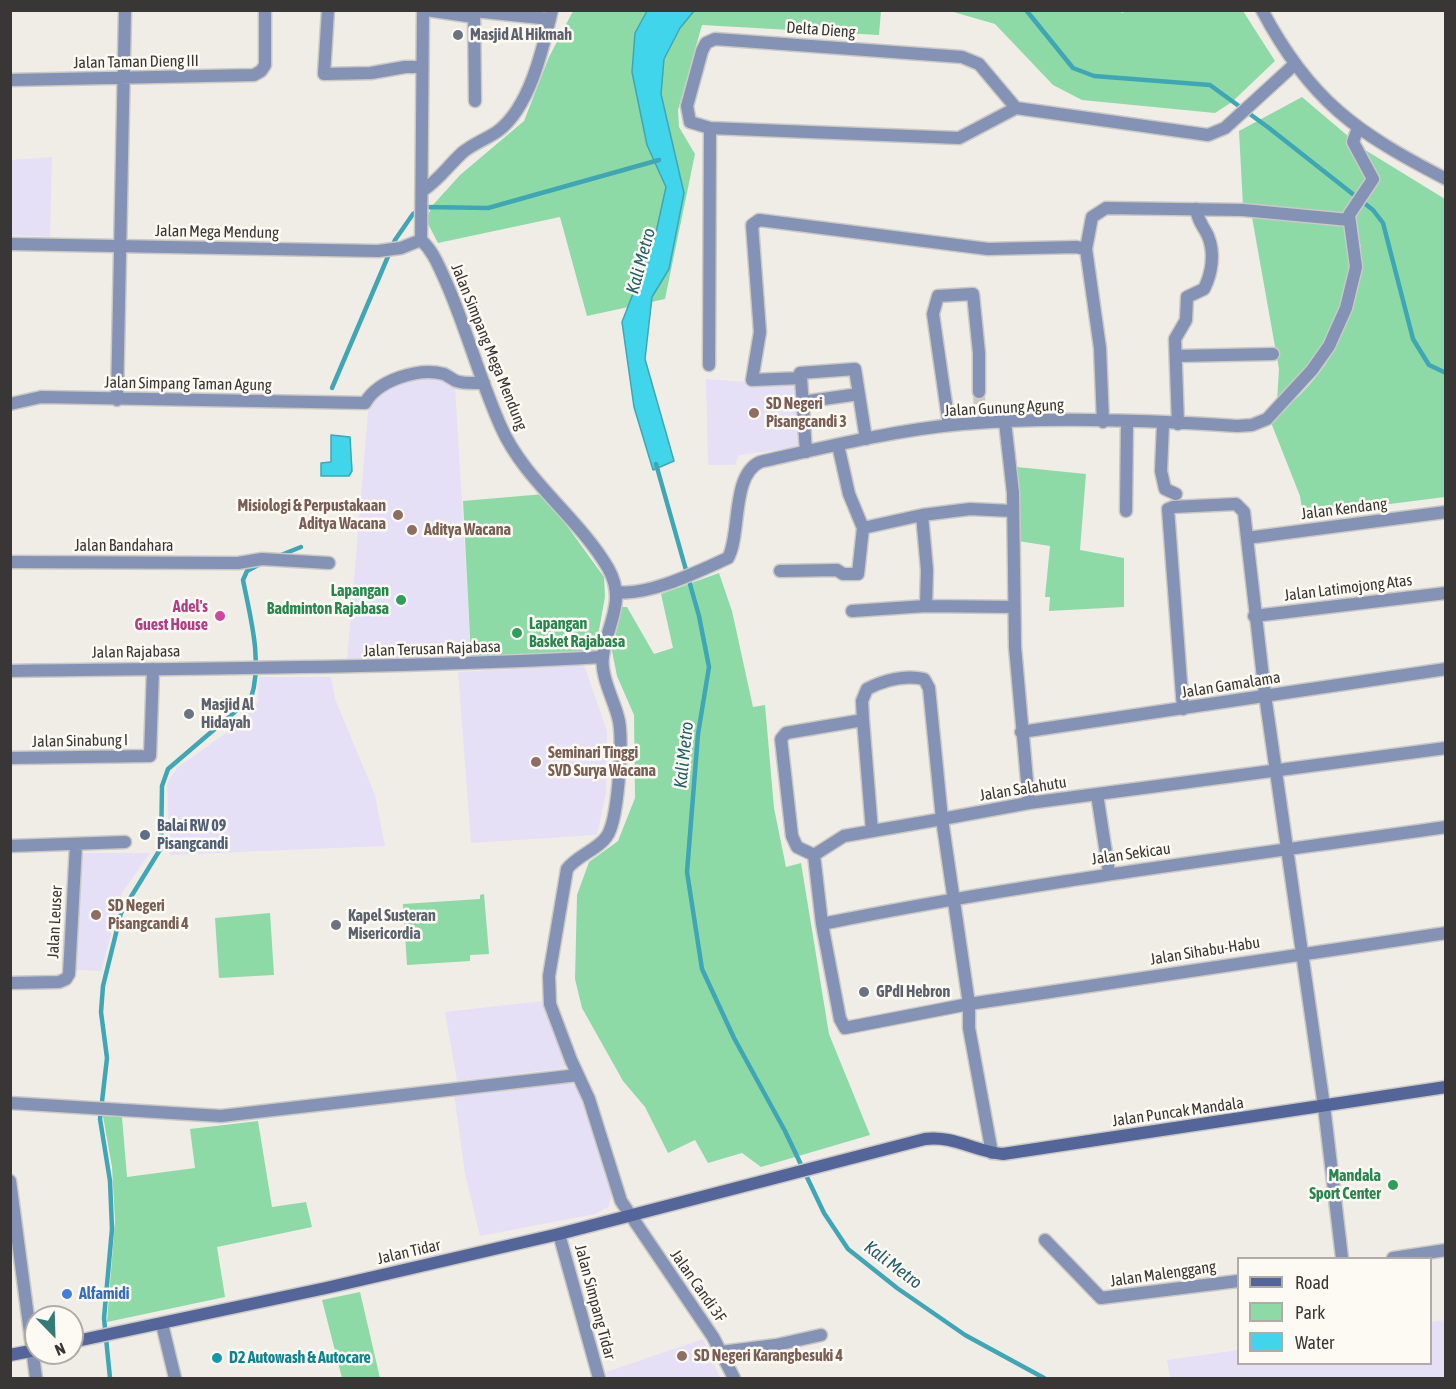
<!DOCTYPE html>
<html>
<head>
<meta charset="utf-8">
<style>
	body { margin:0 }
	#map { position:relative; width:1456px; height:1389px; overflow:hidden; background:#f0ede7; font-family:"Asap Condensed",sans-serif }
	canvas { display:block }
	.frame { position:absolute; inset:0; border:12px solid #393735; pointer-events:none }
	.legend { position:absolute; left:1237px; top:1257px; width:195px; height:108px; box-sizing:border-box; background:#fdfaf4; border:2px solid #afaca8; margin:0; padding:8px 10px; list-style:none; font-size:18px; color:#393735 }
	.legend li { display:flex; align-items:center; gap:12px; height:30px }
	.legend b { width:30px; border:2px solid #afaca8 }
	.north { position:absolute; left:24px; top:1305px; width:60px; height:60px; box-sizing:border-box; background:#fdfaf4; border:2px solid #afaca8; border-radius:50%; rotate:157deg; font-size:16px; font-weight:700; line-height:24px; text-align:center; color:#393735 }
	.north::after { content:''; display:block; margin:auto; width:21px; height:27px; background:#347b76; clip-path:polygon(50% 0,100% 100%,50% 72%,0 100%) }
</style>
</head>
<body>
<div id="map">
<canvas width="1456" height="1389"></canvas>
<div class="frame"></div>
<ul class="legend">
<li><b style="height:8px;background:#536599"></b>Road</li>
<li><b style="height:16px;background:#8ddaa7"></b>Park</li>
<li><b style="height:16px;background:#41d5ec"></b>Water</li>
</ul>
<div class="north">N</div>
</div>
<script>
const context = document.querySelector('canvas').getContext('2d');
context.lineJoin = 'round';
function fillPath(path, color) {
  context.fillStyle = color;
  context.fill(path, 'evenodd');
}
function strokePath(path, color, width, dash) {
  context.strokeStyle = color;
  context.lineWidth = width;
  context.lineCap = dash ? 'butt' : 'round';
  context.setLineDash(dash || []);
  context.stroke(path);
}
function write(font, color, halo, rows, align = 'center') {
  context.font = font + ' "Asap Condensed",sans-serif';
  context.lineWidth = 5;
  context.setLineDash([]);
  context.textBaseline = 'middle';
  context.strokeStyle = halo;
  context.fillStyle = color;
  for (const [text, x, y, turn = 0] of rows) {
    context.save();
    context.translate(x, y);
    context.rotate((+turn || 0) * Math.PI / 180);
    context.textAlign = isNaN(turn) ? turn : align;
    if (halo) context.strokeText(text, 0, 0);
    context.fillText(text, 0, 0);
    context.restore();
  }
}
const education = new Path2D(`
	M 52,157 L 50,237 L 11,235 L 11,160 Z
	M 419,379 L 442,379 L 455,386 L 471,656 L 347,661 L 369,400 L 392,384 Z
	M 706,379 L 762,383 L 799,381 L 804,447 L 739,455 L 735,465 L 708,465 Z
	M 584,665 L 607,731 L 606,793 L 597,835 L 471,843 L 458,672 Z
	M 259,677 L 331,677 L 335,699 L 375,795 L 385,846 L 170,855 L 167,783 L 178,767 L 226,733 L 258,702 Z
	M 82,853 L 150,853 L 122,893 L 101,971 L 74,970 Z
	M 542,1001 L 568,1064 L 564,1068 L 457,1081 L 445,1012 Z
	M 570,1082 L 578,1089 L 612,1194 L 608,1207 L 595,1214 L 480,1236 L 465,1174 L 454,1094 Z
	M 1445,1320 L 1445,1378 L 1170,1378 L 1167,1360 L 1238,1350 L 1238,1364 L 1430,1364 L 1431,1322 Z
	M 703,1339 L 720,1378 L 607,1378 L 606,1372 Z`);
const green = new Path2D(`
	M 1120,10 L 1122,13 L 1128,10 L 1243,11 L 1275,61 L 1232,102 L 1215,113 L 1082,100 L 1053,85 L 995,24 L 950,11 Z
	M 573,11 L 881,11 L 879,35 L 702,25 L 678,110 L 679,127 L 695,154 L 665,299 L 587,316 L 560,217 L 438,243 L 426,220 L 432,206 L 460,175 L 524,121 L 549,57 Z
	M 1302,97 L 1362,148 L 1445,199 L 1445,497 L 1303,515 L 1300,496 L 1270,420 C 1332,375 1357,321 1361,245 L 1349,241 L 1352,269 L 1334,324 L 1323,347 L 1277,401 L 1279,369 L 1250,206 L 1243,206 L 1239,131 Z
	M 1017,467 L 1086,474 L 1080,550 L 1124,558 L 1124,607 L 1049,611 L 1050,597 L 1045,597 L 1050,546 L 1018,541 Z
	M 544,494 L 604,577 L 605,597 L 595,652 L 471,656 L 463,501 Z
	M 719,573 L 732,611 L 753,707 L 765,705 L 774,808 L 786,867 L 801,863 L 829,1034 L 870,1135 L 761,1167 L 742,1153 L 708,1163 L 695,1140 L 668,1153 L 645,1107 L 623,1081 L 582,1008 L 575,979 L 577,895 L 589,862 L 618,841 L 635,798 L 634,715 L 617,676 L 612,651 L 622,607 L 627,607 L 654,654 L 673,648 L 661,594 Z
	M 484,894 L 489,954 L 470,955 L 470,961 L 407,965 L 403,904 L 480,899 L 480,895 Z
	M 270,913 L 274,975 L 219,978 L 215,918 Z
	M 103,1116 L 122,1117 L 127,1177 L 195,1168 L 190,1129 L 258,1121 L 272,1207 L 306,1202 L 312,1227 L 217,1247 L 225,1297 L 107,1322 L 115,1221 L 112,1167 Z
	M 360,1292 L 380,1378 L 342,1378 L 322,1300 Z`);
const water = new Path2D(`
	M 647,11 L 694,11 L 680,28 L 664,59 L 661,94 L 684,193 L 669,269 L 652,297 L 645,359 L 674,461 L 653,470 L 634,407 L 622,322 L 655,237 L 666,187 L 647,145 L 632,72 L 635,33 Z
	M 331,435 L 350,437 L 352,471 L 349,476 L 321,476 L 321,463 L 331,462 Z`);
const stream = new Path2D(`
	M 1026,10 L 1073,68 L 1094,76 L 1210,85 L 1269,128 L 1373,210 L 1383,223 L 1413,339 L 1429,365 L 1446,373
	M 332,388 L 395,240 L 413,214 L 426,207 L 488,208 L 659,160
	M 656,464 L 699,616 L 709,667 L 698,734 L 687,872 L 702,969 L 734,1038 L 785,1131 L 824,1213 L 848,1249 L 897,1288 L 965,1335 L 1044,1378
	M 276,557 L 301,547
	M 110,1378 L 104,1318 L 112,1229 L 110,1181 L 100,1119 L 107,1058 L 101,1012 L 103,986 L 121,913 L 161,848 L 162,786 L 168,769 L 251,698 C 263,662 250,616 243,580 L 247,571 L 260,564`);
const streetTunnel = new Path2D(`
	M 979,392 L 980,419`);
const street = new Path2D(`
	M 328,10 L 324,74 L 371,73 L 405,67 L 421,67
	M 423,10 L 421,240 C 434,252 439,267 446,282 C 467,330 480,380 501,427 C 524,480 579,518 608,568 C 627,601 607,623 603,656 C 600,675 613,698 618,717 C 624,737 618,810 610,830 C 604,848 578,854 567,869 L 549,976 L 550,1004 L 571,1060 L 589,1099 L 621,1201 L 713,1337 L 734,1378
	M 426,10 L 474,17
	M 474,10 L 475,101
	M 1262,10 C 1310,101 1357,133 1446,179
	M 474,11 L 550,19
	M 10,80 L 254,75 L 261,71 L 265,65 L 265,10
	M 1016,108 L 959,138 L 710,128 L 690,122 L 687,106 L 702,51 L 706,43 L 715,39 L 962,57 L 979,64 L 1016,108 L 1208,135 L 1225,128 L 1295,64
	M 422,191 C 438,181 448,166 462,153 C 472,144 487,139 498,131 C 530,107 543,48 552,10
	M 10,244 L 378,251 L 401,248 L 421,240
	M 1086,249 L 1092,217 L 1106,208 L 1243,210 L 1349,220
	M 1176,356 L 1273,354
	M 709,365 L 710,128
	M 801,378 L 800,373 L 855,369 L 866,439
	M 117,400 L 125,10
	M 802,402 L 859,394
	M 10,404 L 41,397 L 365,403 C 378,380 419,367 444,374 C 448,376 452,379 456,381 C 464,384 476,383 484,383
	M 1005,422 L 1013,493 L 1015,647 L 1029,803
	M 1163,424 L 1161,471 L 1165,489 L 1176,494
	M 1178,424 L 1175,339 L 1186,320 L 1187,297 L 1204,289 C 1212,273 1215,253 1208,236 C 1203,225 1199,224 1196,209
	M 949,425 L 933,314 L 938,296 L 973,294 L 979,353 L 979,392
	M 838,445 L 849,494 L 863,528 L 922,515 L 970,509 L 1013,511
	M 806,452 L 801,378 L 752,380 L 760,332 L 752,225 L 759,220 L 988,249 L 1076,247 L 1086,249 L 1100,348 L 1103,422
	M 1126,511 L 1127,423
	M 922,515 L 927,570 L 926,606
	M 1247,538 L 1446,512
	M 10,562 L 238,563 L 262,559 L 329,563
	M 780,571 L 837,570 L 843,574 L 858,574 L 863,528
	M 618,592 C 649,596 699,571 728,558 C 741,535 731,475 760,462 C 826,447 895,430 962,424 C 1051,416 1148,420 1237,426 L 1252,425 L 1267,419 L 1312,370 L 1329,346 L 1346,308 L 1356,267 L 1349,215 L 1373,179 L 1353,142 L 1358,128
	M 852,611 L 926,606 L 1014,607
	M 1254,616 L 1446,593
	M 10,671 C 208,668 405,668 602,657
	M 1183,709 L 1168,509 L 1173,507 L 1236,504 L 1244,512 L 1265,695 L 1324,1106 L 1342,1258
	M 863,720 L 872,831
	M 1021,732 L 1446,669
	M 10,758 L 150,756 L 153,669
	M 1097,794 L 1109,873
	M 10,846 L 125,842
	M 814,855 L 797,847 L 792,836 L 781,739 L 786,733 L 863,720 L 862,701 L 867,689 C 884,680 905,675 924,679 L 929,688 L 942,819 L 844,836 L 814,855 L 822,924 L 840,1019 L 845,1028 L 969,1004 L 1446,933
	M 822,924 C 1029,882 1237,857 1446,827
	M 10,983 L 59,982 L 66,979 L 69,974 L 76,845
	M 10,1103 L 221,1116 L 578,1075
	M 992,1153 L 969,1028 L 969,1004 L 942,819 L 1029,803 L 1446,748
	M 10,1181 L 36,1378
	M 559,1234 L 599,1378
	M 1045,1240 L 1101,1298 L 1238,1281
	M 1393,1258 L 1446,1250
	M 162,1324 L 175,1378
	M 721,1352 L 776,1345 L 821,1335`);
const secondary = new Path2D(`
	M 72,1342 L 326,1288 L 559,1234 L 925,1139 C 952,1135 977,1152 1003,1154 L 1446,1087
	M 10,1355 L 36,1350`);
const markers = [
	[458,35,6,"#6b7280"],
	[754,413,6,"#8d6e63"],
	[398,515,6,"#8d6e63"],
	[412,530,6,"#8d6e63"],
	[401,600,6,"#2e9e5b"],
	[220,616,6,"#d1479c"],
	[517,633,6,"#2e9e5b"],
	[189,714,6,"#6b7280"],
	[536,762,6,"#8d6e63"],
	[145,835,6,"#5c6f8a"],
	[96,915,6,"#8d6e63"],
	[336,925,6,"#6b7280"],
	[864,992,6,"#6b7280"],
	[1393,1185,6,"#2e9e5b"],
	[67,1294,6,"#3f7fe0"],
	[682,1356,6,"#8d6e63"],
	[217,1358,6,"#0f9aa8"]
];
const streetNames = [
	["Delta Dieng",821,30,4],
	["Jalan Taman Dieng III",136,62,-1],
	["Jalan Mega Mendung",217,232,1],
	["Jalan Simpang Mega Mendung",489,347,68],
	["Jalan Simpang Taman Agung",188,384,1],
	["Jalan Gunung Agung",1004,408,-3],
	["Jalan Kendang",1344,509,-7],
	["Jalan Bandahara",124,546],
	["Jalan Latimojong Atas",1348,588,-7],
	["Jalan Terusan Rajabasa",432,649,-2],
	["Jalan Rajabasa",136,652,-1],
	["Jalan Gamalama",1231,685,-9],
	["Jalan Sinabung I",80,741,-1],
	["Jalan Salahutu",1023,789,-9],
	["Jalan Sekicau",1131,854,-8],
	["Jalan Leuser",55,922,-87],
	["Jalan Sihabu-Habu",1205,951,-9],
	["Jalan Puncak Mandala",1178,1112,-8],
	["Jalan Tidar",409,1252,-13],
	["Jalan Malenggang",1163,1274,-8],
	["Jalan Candi 3F",698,1286,55],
	["Jalan Simpang Tidar",595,1302,75]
];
const worshipNames = [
	["Masjid Al Hikmah",470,35],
	["Masjid Al",201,705],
	["Hidayah",201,723],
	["Kapel Susteran",348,916],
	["Misericordia",348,934],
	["GPdI Hebron",876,992]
];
const educationNames = [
	["SD Negeri",766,404],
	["Pisangcandi 3",766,422],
	["Misiologi & Perpustakaan",386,506,"right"],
	["Aditya Wacana",386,524,"right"],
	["Aditya Wacana",424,530],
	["Seminari Tinggi",548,753],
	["SVD Surya Wacana",548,771],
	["SD Negeri",108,906],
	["Pisangcandi 4",108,924],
	["SD Negeri Karangbesuki 4",694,1356]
];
const leisureNames = [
	["Lapangan",389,591],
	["Badminton Rajabasa",389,609],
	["Lapangan",529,624,"left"],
	["Basket Rajabasa",529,642,"left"],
	["Mandala",1381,1176],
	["Sport Center",1381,1194]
];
const hotelNames = [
	["Adel's",208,607],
	["Guest House",208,625]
];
const serviceNames = [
	["Balai RW 09",157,826],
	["Pisangcandi",157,844]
];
const shopNames = [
	["Alfamidi",79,1294]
];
const cultureNames = [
	["D2 Autowash & Autocare",229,1358]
];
const waterNames = [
	["Kali Metro",641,261,-75],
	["Kali Metro",684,755,-84],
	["Kali Metro",893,1265,37]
];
fillPath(education, '#e5e0f6');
fillPath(green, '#8ddaa7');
fillPath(water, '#41d5ec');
strokePath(water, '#3fa6b5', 1.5);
strokePath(stream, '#3fa6b5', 4.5);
strokePath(streetTunnel, '#cbc9c3', 12, [12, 6]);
strokePath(street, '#cbc9c3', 15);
strokePath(secondary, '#cbc9c3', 15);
strokePath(street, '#8492b6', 12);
strokePath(secondary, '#536599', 12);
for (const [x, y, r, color] of markers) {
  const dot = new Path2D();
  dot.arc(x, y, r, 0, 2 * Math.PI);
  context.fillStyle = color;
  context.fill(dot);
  strokePath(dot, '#fdfaf4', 2);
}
write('16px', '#393735', '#fdfaf4', streetNames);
write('bold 16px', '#5b616d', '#fdfaf4', worshipNames, 'left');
write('bold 16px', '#785e54', '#fdfaf4', educationNames, 'left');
write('bold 16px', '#27864d', '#fdfaf4', leisureNames, 'right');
write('bold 16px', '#b23c85', '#fdfaf4', hotelNames, 'right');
write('bold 16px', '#4e5e75', '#fdfaf4', serviceNames, 'left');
write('bold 16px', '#366cbe', '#fdfaf4', shopNames, 'left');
write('bold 16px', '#0d838f', '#fdfaf4', cultureNames, 'left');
write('italic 18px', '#245e68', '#fdfaf4', waterNames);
</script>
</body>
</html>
